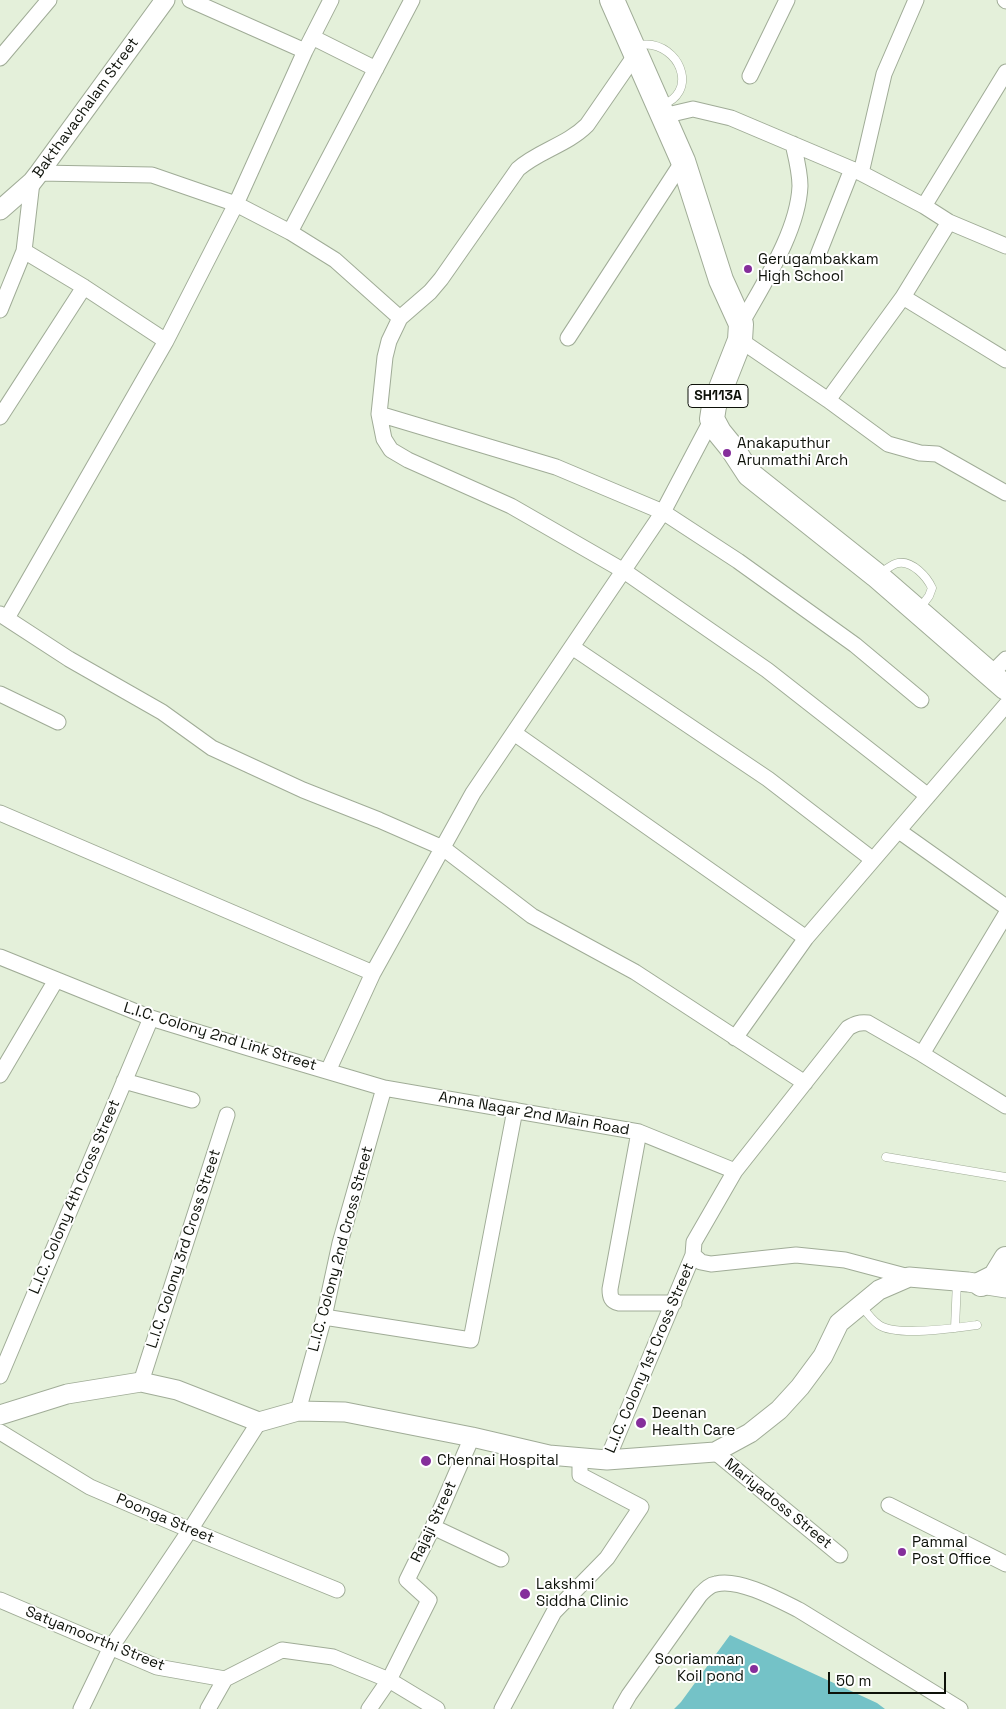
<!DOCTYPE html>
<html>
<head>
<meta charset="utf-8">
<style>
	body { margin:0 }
	#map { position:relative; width:1006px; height:1709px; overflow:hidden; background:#e4f0da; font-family:"Space Grotesk",sans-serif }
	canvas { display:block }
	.scale { position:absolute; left:828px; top:1672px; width:118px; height:22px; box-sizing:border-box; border:2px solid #0d1109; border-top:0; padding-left:6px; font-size:15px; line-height:18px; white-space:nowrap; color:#0d1109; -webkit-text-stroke:4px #fff; paint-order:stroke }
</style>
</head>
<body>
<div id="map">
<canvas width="1006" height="1709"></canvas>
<div class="scale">50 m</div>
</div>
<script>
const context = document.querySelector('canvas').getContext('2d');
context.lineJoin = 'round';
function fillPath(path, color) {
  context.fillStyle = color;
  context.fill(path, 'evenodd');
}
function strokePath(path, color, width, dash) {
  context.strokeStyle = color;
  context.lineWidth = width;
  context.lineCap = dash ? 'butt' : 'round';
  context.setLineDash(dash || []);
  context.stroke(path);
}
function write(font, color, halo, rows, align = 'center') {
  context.font = font + ' "Space Grotesk",sans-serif';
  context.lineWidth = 4;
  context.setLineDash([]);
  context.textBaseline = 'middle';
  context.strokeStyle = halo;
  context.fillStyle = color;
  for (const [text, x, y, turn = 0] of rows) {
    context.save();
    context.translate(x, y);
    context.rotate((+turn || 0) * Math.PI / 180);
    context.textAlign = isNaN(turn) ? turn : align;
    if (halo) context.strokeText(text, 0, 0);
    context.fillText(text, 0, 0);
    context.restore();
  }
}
const water = new Path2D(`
	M 730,1635 L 877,1703 L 885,1709 L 674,1709 L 681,1702 Z`);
const service = new Path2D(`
	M 636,45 C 641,45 647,44 652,45 C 683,51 696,93 662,105
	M 880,573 C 886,570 892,564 898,563 C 912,560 927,577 932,588 L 929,596 L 920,608
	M 886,1157 L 1006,1177
	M 861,1305 C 866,1312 872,1320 879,1325 C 897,1337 956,1328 977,1325
	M 955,1328 L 957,1281`);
const minor = new Path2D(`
	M 190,0 L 305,51
	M 1005,0 L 1006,1
	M 312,37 L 376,69
	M 636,54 L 587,125 C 567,145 538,151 518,169 L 441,279 L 430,292 L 400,318 L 389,341 L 385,357 L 379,414 L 384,439 L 391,450 L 408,460 L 511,506 L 624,571 L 767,670 L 928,796
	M 0,58 L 49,0
	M 750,76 L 787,0
	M 663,116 L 693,109 L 731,118 L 861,173 L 924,206 L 949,222 L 1006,246
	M 39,173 L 152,175 L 236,204 L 290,232 L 335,260 L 400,318
	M 861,173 L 884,74 L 916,0
	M 924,206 L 1006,72
	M 290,232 L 412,0
	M 24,251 L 84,287 L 166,341
	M 818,255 L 852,169
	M 903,297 L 949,222
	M 0,310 L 24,251 L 32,182
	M 741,324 C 763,284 798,232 800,186 C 800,172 796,157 793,144
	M 568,338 L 683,161
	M 740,340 L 828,400 L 903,297 L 1006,360
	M 828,400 L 888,444 L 920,453 L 937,454 L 1006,493
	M 379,414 L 556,467 L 663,512 L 738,561 L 855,645 L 921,700
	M 0,417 L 84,287
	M 0,614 L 69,659 L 162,712 L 212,748 L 303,790 L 379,820 L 443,848 L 532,916 L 635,972 L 805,1083
	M 7,618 L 166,341 L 236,204 L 305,51 L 331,0
	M 572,647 L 768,779 L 872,859
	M 990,675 L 1006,659
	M 0,694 L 58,722
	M 514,733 L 806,938
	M 0,813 L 373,973
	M 899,831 L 1006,907
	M 0,957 L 151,1018 L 249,1048 L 384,1088 L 639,1132 L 735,1171
	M 735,1038 L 806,938 L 1006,705
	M 922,1054 L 1006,914
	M 328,1071 L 373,973 L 473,793 L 663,512 L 712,419
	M 0,1075 L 56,980
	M 124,1081 L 192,1100
	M 639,1132 L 610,1289 C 610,1297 611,1301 619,1303 L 674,1303
	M 909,1277 L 845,1260 L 796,1255 L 711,1264 L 701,1262 L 693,1255 L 694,1242 L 735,1171 L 848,1028 C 855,1024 859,1022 868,1023 L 922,1054 L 1006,1106
	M 324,1317 L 471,1340 L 515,1110
	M 0,1376 L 151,1018
	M 141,1382 L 227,1115
	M 298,1411 L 324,1317 L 340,1243 L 384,1088
	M 0,1432 L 90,1487 L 190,1530 L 337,1590
	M 715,1452 L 840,1555
	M 607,1460 L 693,1255
	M 889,1505 L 1006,1564
	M 433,1527 L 501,1559
	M 0,1600 L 157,1667 L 225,1679 L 282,1650 L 333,1657 L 389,1680 L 437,1709
	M 81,1709 L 110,1649 L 190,1530 L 259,1422
	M 208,1709 L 225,1679
	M 369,1709 L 389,1680 L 429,1600 L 407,1580 L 433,1527 L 472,1437
	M 502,1709 L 554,1612 L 607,1558 L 641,1507 L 580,1475 L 580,1458
	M 621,1709 L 629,1695 L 700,1595 C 705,1590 709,1585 716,1584 C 739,1578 779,1600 799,1610 L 960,1709`);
const tertiary = new Path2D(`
	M 0,210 L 32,182 L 39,173 L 165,0
	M 0,1415 L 67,1394 L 141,1382 L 177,1390 L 259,1422 L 298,1411 L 345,1412 L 472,1437 L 549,1455 L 607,1460 L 715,1452 L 750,1433 L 779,1410 L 800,1387 L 823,1356 L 839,1323 L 879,1290 L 909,1277 L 968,1282 L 1006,1288`);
const primary = new Path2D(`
	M 612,0 L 683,161 L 721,280 L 741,324 L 740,340 L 714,406 L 712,419 L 719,432 L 732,448 L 749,474 L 876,575 L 1006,688
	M 981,1284 L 995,1277 L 1006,1259`);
const markers = [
	[748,269,5,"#852e9b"],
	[727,453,5,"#852e9b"],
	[641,1423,6,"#852e9b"],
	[426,1461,6,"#852e9b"],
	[902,1552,5,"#852e9b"],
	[525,1594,6,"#852e9b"],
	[754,1669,5,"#852e9b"]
];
const shields = [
	[718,396,60]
];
const shieldNames = [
	["SH113A",718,396]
];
const streetNames = [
	["Bakthavachalam Street",86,108,-54],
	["L.I.C. Colony 2nd Link Street",220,1037,17],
	["Anna Nagar 2nd Main Road",534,1114,10],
	["L.I.C. Colony 4th Cross Street",75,1197,-67],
	["L.I.C. Colony 3rd Cross Street",184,1249,-72],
	["L.I.C. Colony 2nd Cross Street",341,1249,-75],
	["L.I.C. Colony 1st Cross Street",650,1358,-67],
	["Mariyadoss Street",778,1504,39],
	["Poonga Street",165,1519,23],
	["Rajaji Street",434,1522,-65],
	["Satyamoorthi Street",95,1639,22]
];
const poiNames = [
	["Gerugambakkam",758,260],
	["High School",758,277],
	["Anakaputhur",737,444],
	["Arunmathi Arch",737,461],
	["Deenan",652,1414],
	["Health Care",652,1431],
	["Chennai Hospital",437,1461],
	["Pammal",912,1543],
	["Post Office",912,1560],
	["Lakshmi",536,1585],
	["Siddha Clinic",536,1602],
	["Sooriamman",744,1660,"right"],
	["Koil pond",744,1677,"right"]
];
fillPath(water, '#74c2c7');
strokePath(service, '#a0ac97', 9);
strokePath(minor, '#a0ac97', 17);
strokePath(tertiary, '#a0ac97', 21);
strokePath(primary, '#a0ac97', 26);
strokePath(service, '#fff', 8);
strokePath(minor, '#fff', 15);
strokePath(tertiary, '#fff', 19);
strokePath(primary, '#fff', 24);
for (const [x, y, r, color] of markers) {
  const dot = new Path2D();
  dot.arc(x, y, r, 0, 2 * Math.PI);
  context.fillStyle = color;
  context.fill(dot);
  strokePath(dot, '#fff', 2);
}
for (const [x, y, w] of shields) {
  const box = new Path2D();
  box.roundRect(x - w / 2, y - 11.5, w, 23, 4);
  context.fillStyle = '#fff';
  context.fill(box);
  strokePath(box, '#0d1109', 1);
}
write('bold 14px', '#0d1109', null, shieldNames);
write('15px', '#0d1109', '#fff', streetNames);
write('15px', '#0d1109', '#fff', poiNames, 'left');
</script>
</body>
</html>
